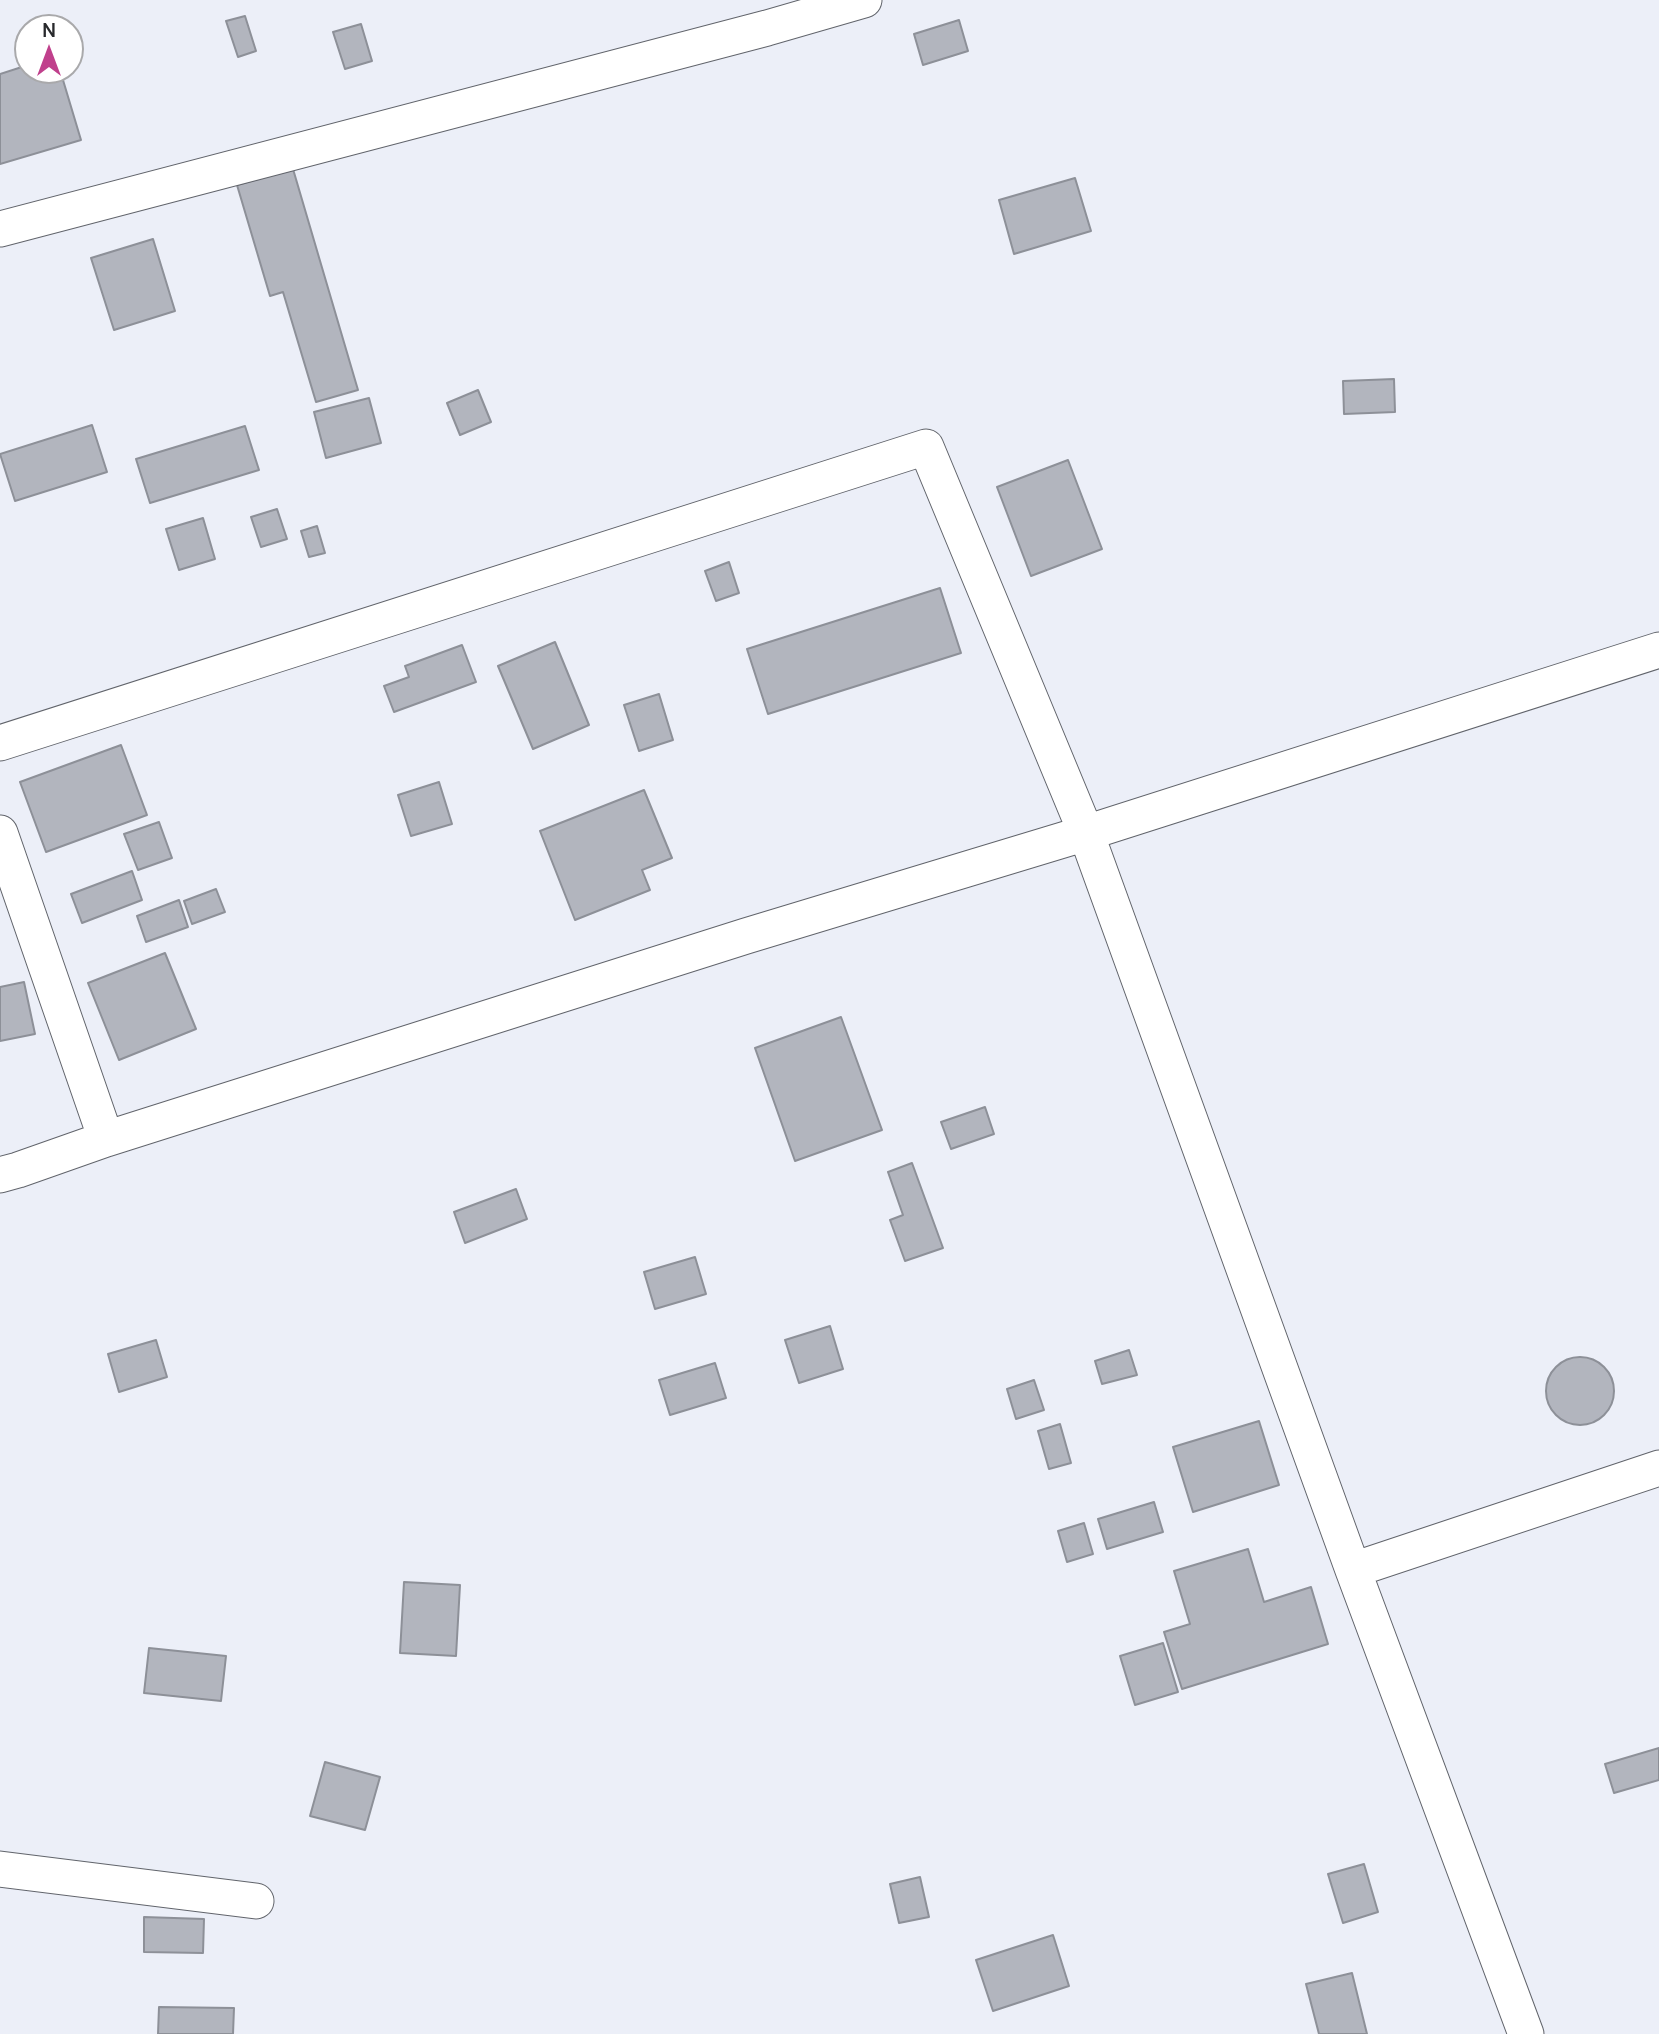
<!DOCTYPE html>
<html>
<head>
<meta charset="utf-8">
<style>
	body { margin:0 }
	#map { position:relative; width:1659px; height:2034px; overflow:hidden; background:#eceff8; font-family:Manrope,sans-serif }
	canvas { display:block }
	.north { position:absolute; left:14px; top:14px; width:70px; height:70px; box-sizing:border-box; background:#fff; border:2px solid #a9a9ab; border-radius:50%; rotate:0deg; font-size:19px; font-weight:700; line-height:28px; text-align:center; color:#28292c }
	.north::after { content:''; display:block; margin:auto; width:24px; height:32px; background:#c0408c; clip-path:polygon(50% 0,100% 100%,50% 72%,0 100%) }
</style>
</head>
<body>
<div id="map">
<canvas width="1659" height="2034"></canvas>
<div class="north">N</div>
</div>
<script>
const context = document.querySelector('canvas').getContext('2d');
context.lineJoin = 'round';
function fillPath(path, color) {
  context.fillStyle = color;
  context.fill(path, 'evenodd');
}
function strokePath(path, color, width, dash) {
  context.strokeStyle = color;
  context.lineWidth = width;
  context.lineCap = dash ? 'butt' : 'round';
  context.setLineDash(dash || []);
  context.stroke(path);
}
const building = new Path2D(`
	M 245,16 L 256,51 L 238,57 L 226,21 Z
	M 959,20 L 968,51 L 923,65 L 914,34 Z
	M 361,24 L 372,61 L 345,69 L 333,32 Z
	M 28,65 L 28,70 L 60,70 L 81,140 L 0,164 L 0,74 Z
	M 293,169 L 358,390 L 316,402 L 283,292 L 270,296 L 237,185 Z
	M 1075,178 L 1091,231 L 1014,254 L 999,200 Z
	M 153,239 L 175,311 L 114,330 L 91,258 Z
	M 1394,379 L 1395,412 L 1344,414 L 1343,381 Z
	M 478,390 L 491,422 L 460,435 L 447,403 Z
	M 369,398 L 381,443 L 326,458 L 314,412 Z
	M 92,425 L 107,472 L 15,501 L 0,454 Z
	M 245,426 L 259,470 L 150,503 L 136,459 Z
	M 1068,460 L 1102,549 L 1031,576 L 997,487 Z
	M 277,509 L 287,539 L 261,547 L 251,517 Z
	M 203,518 L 215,559 L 179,570 L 166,529 Z
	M 317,526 L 325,553 L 309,557 L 301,531 Z
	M 729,562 L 739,593 L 716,601 L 705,571 Z
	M 940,588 L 961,653 L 768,714 L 747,649 Z
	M 555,642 L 589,725 L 533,749 L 498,666 Z
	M 462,645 L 476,682 L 394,712 L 384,686 L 409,677 L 405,666 Z
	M 659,694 L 673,740 L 639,751 L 624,705 Z
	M 121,745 L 147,815 L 46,852 L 20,782 Z
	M 439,782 L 452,824 L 411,836 L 398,795 Z
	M 644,790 L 672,858 L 642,870 L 650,890 L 575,920 L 540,831 Z
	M 159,822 L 172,858 L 138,870 L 124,834 Z
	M 132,871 L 142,900 L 82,923 L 71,894 Z
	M 216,889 L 225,912 L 192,924 L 184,901 Z
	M 179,900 L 188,927 L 146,942 L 137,916 Z
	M 165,953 L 196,1029 L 119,1060 L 88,983 Z
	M 24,982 L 35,1034 L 0,1041 L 0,987 Z
	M 841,1017 L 882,1130 L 795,1161 L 755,1048 Z
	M 985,1107 L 994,1134 L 951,1149 L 941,1122 Z
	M 912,1163 L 943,1248 L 905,1261 L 890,1220 L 903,1215 L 888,1172 Z
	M 516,1189 L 527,1219 L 465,1243 L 454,1212 Z
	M 695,1257 L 706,1294 L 655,1309 L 644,1272 Z
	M 830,1326 L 843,1369 L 799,1383 L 785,1340 Z
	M 156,1340 L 167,1377 L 119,1392 L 108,1354 Z
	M 1129,1350 L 1137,1375 L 1102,1384 L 1095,1361 Z
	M1546 1391a34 34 0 1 1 68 0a34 34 0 1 1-68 0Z
	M 715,1363 L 726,1398 L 670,1415 L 659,1380 Z
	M 1034,1380 L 1044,1410 L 1016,1419 L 1007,1389 Z
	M 1259,1421 L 1279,1485 L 1193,1512 L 1173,1447 Z
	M 1060,1424 L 1071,1463 L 1049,1469 L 1038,1431 Z
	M 1154,1502 L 1163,1532 L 1107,1549 L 1098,1519 Z
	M 1084,1523 L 1093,1554 L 1067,1562 L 1058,1531 Z
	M 1248,1549 L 1264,1602 L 1311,1587 L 1328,1644 L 1182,1689 L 1164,1632 L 1190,1624 L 1174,1571 Z
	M 404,1582 L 460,1585 L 456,1656 L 400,1653 Z
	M 1163,1643 L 1178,1692 L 1135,1705 L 1120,1656 Z
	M 149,1648 L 226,1656 L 221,1701 L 144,1693 Z
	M 1659,1748 L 1659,1780 L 1614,1793 L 1605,1764 Z
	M 325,1762 L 380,1777 L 365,1830 L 310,1816 Z
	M 1364,1864 L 1378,1912 L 1343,1923 L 1328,1874 Z
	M 920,1877 L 929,1917 L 899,1923 L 890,1884 Z
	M 144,1917 L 204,1919 L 203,1953 L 144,1952 Z
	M 1053,1935 L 1069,1986 L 993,2011 L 976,1960 Z
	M 1352,1973 L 1367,2034 L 1319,2034 L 1306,1984 Z
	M 159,2007 L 234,2008 L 233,2034 L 158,2034 Z`);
const minor = new Path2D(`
	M 0,229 L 767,28 L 864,0
	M 0,743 L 926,447 L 1086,833 L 1353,1570 L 1526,2034
	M 0,833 L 106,1139
	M 0,1175 L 18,1170 L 106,1139 L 746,936 L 1086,833 L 1659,650
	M 1353,1570 L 1659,1468
	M 0,1869 L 256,1901`);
fillPath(building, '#b2b5be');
strokePath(building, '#8d9098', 2);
strokePath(minor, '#61646b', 37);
strokePath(minor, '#fff', 35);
</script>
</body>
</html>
